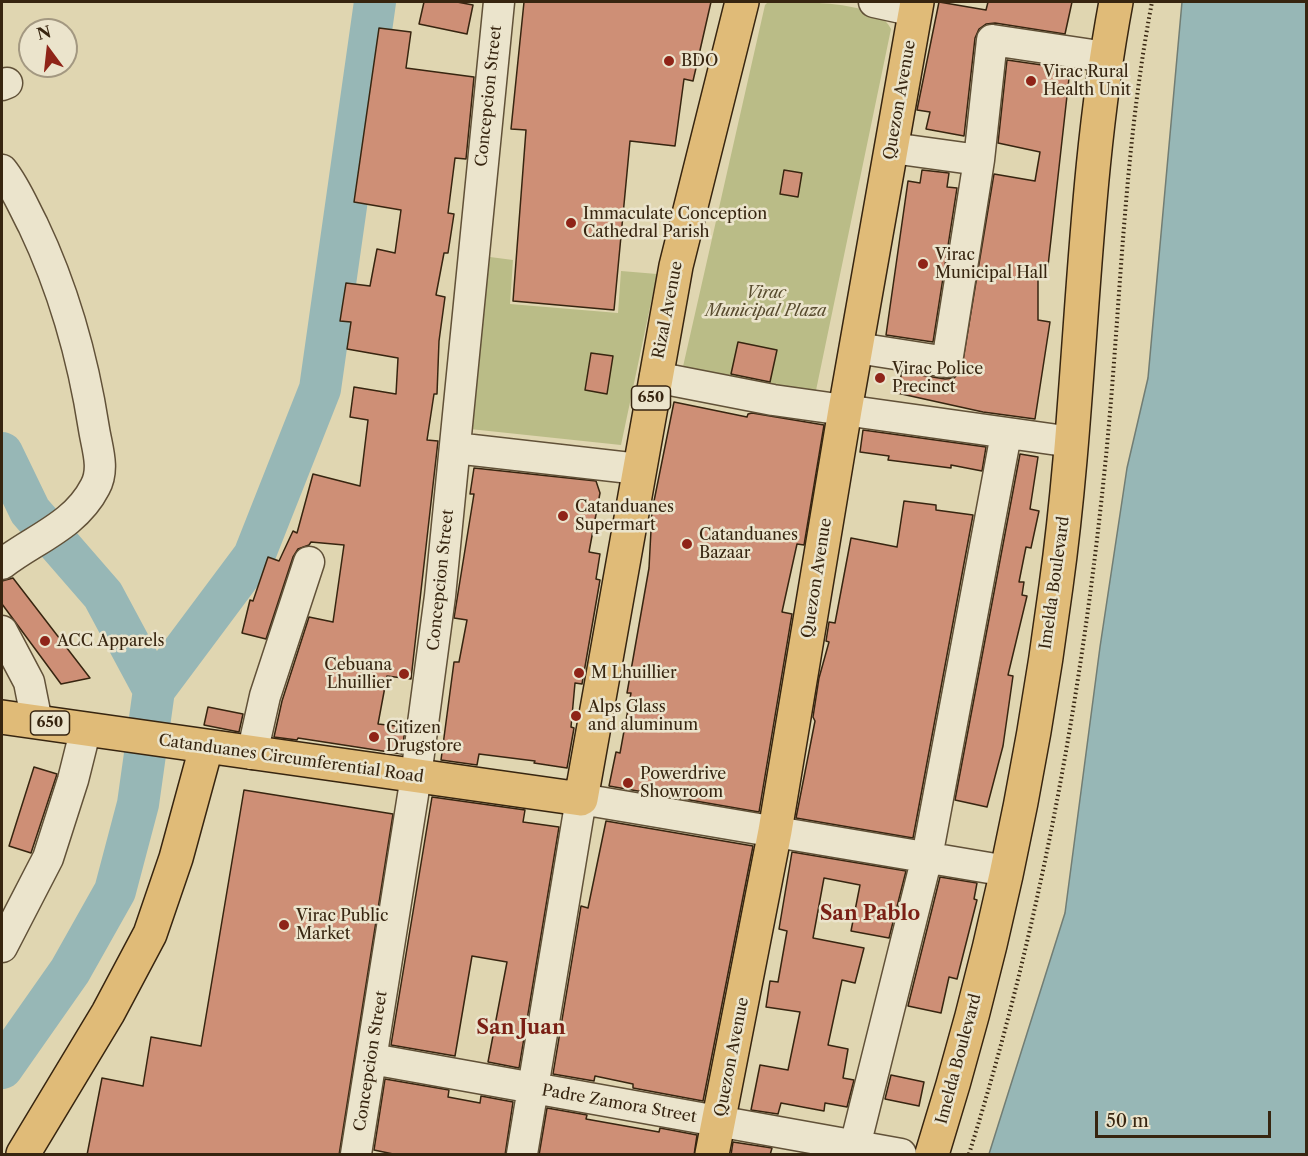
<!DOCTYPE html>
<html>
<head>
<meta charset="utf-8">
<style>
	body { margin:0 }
	#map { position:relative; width:1308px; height:1156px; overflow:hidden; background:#e0d6b1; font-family:"Libre Caslon Text",serif }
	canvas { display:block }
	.frame { position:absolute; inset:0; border:3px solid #372510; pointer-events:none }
	.north { position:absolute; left:18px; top:18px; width:60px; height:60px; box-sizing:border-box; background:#ebe4cc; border:2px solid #a39881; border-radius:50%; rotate:345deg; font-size:16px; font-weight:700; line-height:24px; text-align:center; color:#372510 }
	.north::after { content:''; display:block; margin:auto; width:21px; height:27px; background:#8f2418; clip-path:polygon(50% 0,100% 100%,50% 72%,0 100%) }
	.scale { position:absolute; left:1095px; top:1111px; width:176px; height:27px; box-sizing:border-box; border:3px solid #372510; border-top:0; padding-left:8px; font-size:18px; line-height:21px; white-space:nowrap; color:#372510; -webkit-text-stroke:4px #ebe4cc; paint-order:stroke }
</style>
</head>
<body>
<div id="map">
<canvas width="1308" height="1156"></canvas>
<div class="frame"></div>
<div class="north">N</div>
<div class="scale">50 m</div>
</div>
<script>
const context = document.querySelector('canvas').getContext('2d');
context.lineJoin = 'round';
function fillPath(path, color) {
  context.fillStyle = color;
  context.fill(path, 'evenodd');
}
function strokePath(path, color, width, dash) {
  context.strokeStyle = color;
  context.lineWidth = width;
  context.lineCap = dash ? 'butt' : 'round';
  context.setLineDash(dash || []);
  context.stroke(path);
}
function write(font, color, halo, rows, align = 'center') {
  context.font = font + ' "Libre Caslon Text",serif';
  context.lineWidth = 5;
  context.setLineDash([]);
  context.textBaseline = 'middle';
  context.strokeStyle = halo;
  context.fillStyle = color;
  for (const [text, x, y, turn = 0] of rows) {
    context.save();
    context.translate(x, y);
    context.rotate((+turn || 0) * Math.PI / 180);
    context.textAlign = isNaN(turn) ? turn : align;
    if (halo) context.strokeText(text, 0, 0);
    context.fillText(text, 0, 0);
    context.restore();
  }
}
const green = new Path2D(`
	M 768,2 C 801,2 879,0 891,29 L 814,400 L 682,371 L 765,5 Z
	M 490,257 L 513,260 L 510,304 L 618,313 L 621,271 L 657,274 L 621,445 L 470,429 Z`);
const water = new Path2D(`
	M 1182,2 L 1306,2 L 1306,1154 L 989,1154 L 1065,913 L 1100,647 L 1127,468 L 1148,378 Z`);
const river = new Path2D(`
	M 2,453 L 30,511 L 103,595 L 154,690 L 138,804 L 115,891 L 70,971 L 2,1068
	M 154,690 L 254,556 L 320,389 L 375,2`);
const building = new Path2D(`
	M 424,2 L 457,2 L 473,5 L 467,34 L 419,24 Z
	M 524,2 L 711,2 L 693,81 L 684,79 L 675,146 L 630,141 L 614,310 L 513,301 L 526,130 L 511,129 Z
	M 939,2 L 986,10 L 988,2 L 1072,2 L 1065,34 L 995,23 L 986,24 L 979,29 L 975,38 L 964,136 L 926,129 L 930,112 L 917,110 Z
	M 379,28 L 411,32 L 406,68 L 474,77 L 466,159 L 455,158 L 448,213 L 454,214 L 448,253 L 444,253 L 436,295 L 445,297 L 439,341 L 437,394 L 434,394 L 427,440 L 438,441 L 411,679 L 387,676 L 378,724 L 405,727 L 402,754 L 298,738 L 297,740 L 274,737 L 282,701 L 309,617 L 333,622 L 344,545 L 311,542 L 309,545 L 298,549 L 293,557 L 266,639 L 242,633 L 250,600 L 253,601 L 268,557 L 279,561 L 293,531 L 297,533 L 313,474 L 360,486 L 368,420 L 350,417 L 354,387 L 396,394 L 398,358 L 347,349 L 351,322 L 340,321 L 346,283 L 370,286 L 377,249 L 395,253 L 401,210 L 354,202 Z
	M 1007,60 L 1070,69 L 1048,266 L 1038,264 L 1038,320 L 1050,322 L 1035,419 L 983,412 L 897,393 L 902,372 L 945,379 L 954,378 L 961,372 L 994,174 L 1035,181 L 1040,152 L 998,143 Z
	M 784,170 L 802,173 L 798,197 L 780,194 Z
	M 922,170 L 949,173 L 947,187 L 957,188 L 933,342 L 886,335 L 908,181 L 920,183 Z
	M 738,342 L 777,350 L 770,382 L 731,374 Z
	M 591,353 L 613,356 L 607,394 L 585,390 Z
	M 674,402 L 747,417 L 748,414 L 752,413 L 824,425 L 804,545 L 797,544 L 782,612 L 792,614 L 759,812 L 609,786 L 616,752 L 620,753 L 631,693 L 627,693 L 649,568 L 652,511 Z
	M 863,430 L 986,447 L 982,471 L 951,465 L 951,468 L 888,460 L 889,456 L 860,452 Z
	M 1020,454 L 1038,457 L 1030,509 L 1039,511 L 1031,548 L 1026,547 L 1019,582 L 1024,582 L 1022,595 L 1027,596 L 1008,675 L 1013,676 L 1003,746 L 987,807 L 955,800 Z
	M 474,468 L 596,481 L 600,493 L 589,552 L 600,554 L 596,579 L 600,580 L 582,684 L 575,683 L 571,727 L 574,728 L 567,768 L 534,763 L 535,761 L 479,754 L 477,765 L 441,760 L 454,662 L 459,662 L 467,620 L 454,618 L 474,494 L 470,494 Z
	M 904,501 L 936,505 L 936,510 L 973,515 L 913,838 L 796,818 L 815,721 L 813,717 L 819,678 L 829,642 L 826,641 L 829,622 L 835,623 L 851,538 L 897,547 Z
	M 13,578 L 90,678 L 61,684 L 2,604 L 2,581 Z
	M 208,707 L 243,714 L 239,732 L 204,725 Z
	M 34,767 L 57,774 L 31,853 L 9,846 Z
	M 244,790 L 393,814 L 339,1155 L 87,1155 L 102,1078 L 143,1086 L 151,1037 L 201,1046 Z
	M 432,797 L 525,810 L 523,822 L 559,827 L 519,1068 L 488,1062 L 507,962 L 472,956 L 455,1056 L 391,1045 Z
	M 606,821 L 753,846 L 703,1101 L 633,1088 L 633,1084 L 595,1076 L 594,1081 L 553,1074 L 581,906 L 588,908 Z
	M 792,852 L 906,871 L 889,938 L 851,931 L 860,885 L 824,878 L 813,938 L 864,948 L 855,983 L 842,980 L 828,1045 L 848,1049 L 843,1078 L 854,1080 L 847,1107 L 825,1103 L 824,1111 L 781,1103 L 778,1114 L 751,1110 L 760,1065 L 788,1070 L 800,1012 L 766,1007 L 770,981 L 778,982 L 787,931 L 779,929 Z
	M 940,877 L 977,883 L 974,899 L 977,900 L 957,979 L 949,977 L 941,1013 L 908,1006 Z
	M 891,1075 L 924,1082 L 919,1106 L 885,1099 Z
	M 385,1079 L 449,1090 L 448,1097 L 480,1103 L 481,1096 L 513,1102 L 505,1155 L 398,1155 L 374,1150 Z
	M 547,1108 L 587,1115 L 586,1119 L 659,1132 L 660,1128 L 697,1135 L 694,1155 L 539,1155 Z
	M 733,1142 L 772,1148 L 770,1155 L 731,1155 Z`);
const path = new Path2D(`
	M 969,1154 C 1041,925 1084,685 1107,446 C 1121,298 1124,148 1152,2`);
const minor = new Path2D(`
	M 874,2 L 915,11
	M 2,85 L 7,83
	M 892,148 L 979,160
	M 2,170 C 15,186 23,206 33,225 C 64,290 83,358 94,429 C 97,448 105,469 95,487 C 75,526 34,539 2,564
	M 857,348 L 947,362 L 979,160 L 992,40 L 1106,57
	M 655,377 L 773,400 L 1072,442
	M 455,448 L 639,469
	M 2,631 L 29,682 L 37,722
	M 252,754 L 265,696 L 309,562
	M 2,947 L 48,858 L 73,780 L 86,728
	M 372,1059 L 901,1154
	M 356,1154 L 416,776 L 440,596 L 499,2
	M 522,1154 L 581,799 L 1007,871
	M 853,1154 L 927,857 L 1006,434`);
const major = new Path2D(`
	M 2,717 L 581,799 L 676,266 L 742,2
	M 23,1154 L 108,1013 L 150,934 L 176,858 L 206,748
	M 712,1154 L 775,831 L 845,410 L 917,2
	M 932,1154 C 990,970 1031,778 1056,586 C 1083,392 1080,194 1116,2`);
const markers = [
	[669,61,6,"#8f2418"],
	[1031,81,6,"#8f2418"],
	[571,223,6,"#8f2418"],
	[923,264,6,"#8f2418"],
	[880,378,6,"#8f2418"],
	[563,516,6,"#8f2418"],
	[687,544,6,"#8f2418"],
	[45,641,6,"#8f2418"],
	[579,673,6,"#8f2418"],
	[404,674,6,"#8f2418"],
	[576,716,6,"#8f2418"],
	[374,737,6,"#8f2418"],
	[628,783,6,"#8f2418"],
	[284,925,6,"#8f2418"]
];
const shields = [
	[651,398,39],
	[50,723,39]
];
const shieldNames = [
	["650",651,398],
	["650",50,723]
];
const poiNames = [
	["BDO",681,61],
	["Virac Rural",1043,72],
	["Health Unit",1043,90],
	["Immaculate Conception",583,214],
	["Cathedral Parish",583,232],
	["Virac",935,255],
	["Municipal Hall",935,273],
	["Virac Police",892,369],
	["Precinct",892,387],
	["Catanduanes",575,507],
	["Supermart",575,525],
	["Catanduanes",699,535],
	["Bazaar",699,553],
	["ACC Apparels",57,641],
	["Cebuana",392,665,"right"],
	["Lhuillier",392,683,"right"],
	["M Lhuillier",591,673],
	["Alps Glass",588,707],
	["and aluminum",588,725],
	["Citizen",386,728],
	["Drugstore",386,746],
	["Powerdrive",640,774],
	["Showroom",640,792],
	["Virac Public",296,916],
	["Market",296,934]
];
const streetNames = [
	["Concepcion Street",489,96,-84],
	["Quezon Avenue",900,100,-80],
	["Rizal Avenue",668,310,-79],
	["Quezon Avenue",817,578,-81],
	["Concepcion Street",441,580,-84],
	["Imelda Boulevard",1055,583,-82],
	["Catanduanes Circumferential Road",291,759,8],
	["Quezon Avenue",732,1057,-79],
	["Imelda Boulevard",959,1059,-75],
	["Concepcion Street",371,1061,-81],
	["Padre Zamora Street",619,1104,10]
];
const parkNames = [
	["Virac",766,293],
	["Municipal Plaza",766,311]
];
const quarterNames = [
	["San Pablo",870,914],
	["San Juan",521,1028]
];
fillPath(green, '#babc87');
fillPath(water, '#97b7b6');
strokePath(water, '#717d74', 1.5);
strokePath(river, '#97b7b6', 42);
fillPath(building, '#ce8f76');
strokePath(building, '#372510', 1.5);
strokePath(minor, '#615138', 33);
strokePath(major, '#372510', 36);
strokePath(path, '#372510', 4, [1.5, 3]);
strokePath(minor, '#ebe4cc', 30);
strokePath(major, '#e0bb78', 33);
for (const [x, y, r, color] of markers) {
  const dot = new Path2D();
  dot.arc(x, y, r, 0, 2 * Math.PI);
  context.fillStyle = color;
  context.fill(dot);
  strokePath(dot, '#ebe4cc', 2);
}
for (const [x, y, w] of shields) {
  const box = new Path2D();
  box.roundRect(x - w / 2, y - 12, w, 24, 4.5);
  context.fillStyle = '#ebe4cc';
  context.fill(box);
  strokePath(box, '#372510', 1.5);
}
write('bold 15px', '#372510', null, shieldNames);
write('16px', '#372510', '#ebe4cc', poiNames, 'left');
write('16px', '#372510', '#ebe4cc', streetNames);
write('italic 16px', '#584b2e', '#ebe4cc', parkNames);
write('bold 20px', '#7a1f14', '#ebe4cc', quarterNames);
</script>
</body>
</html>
